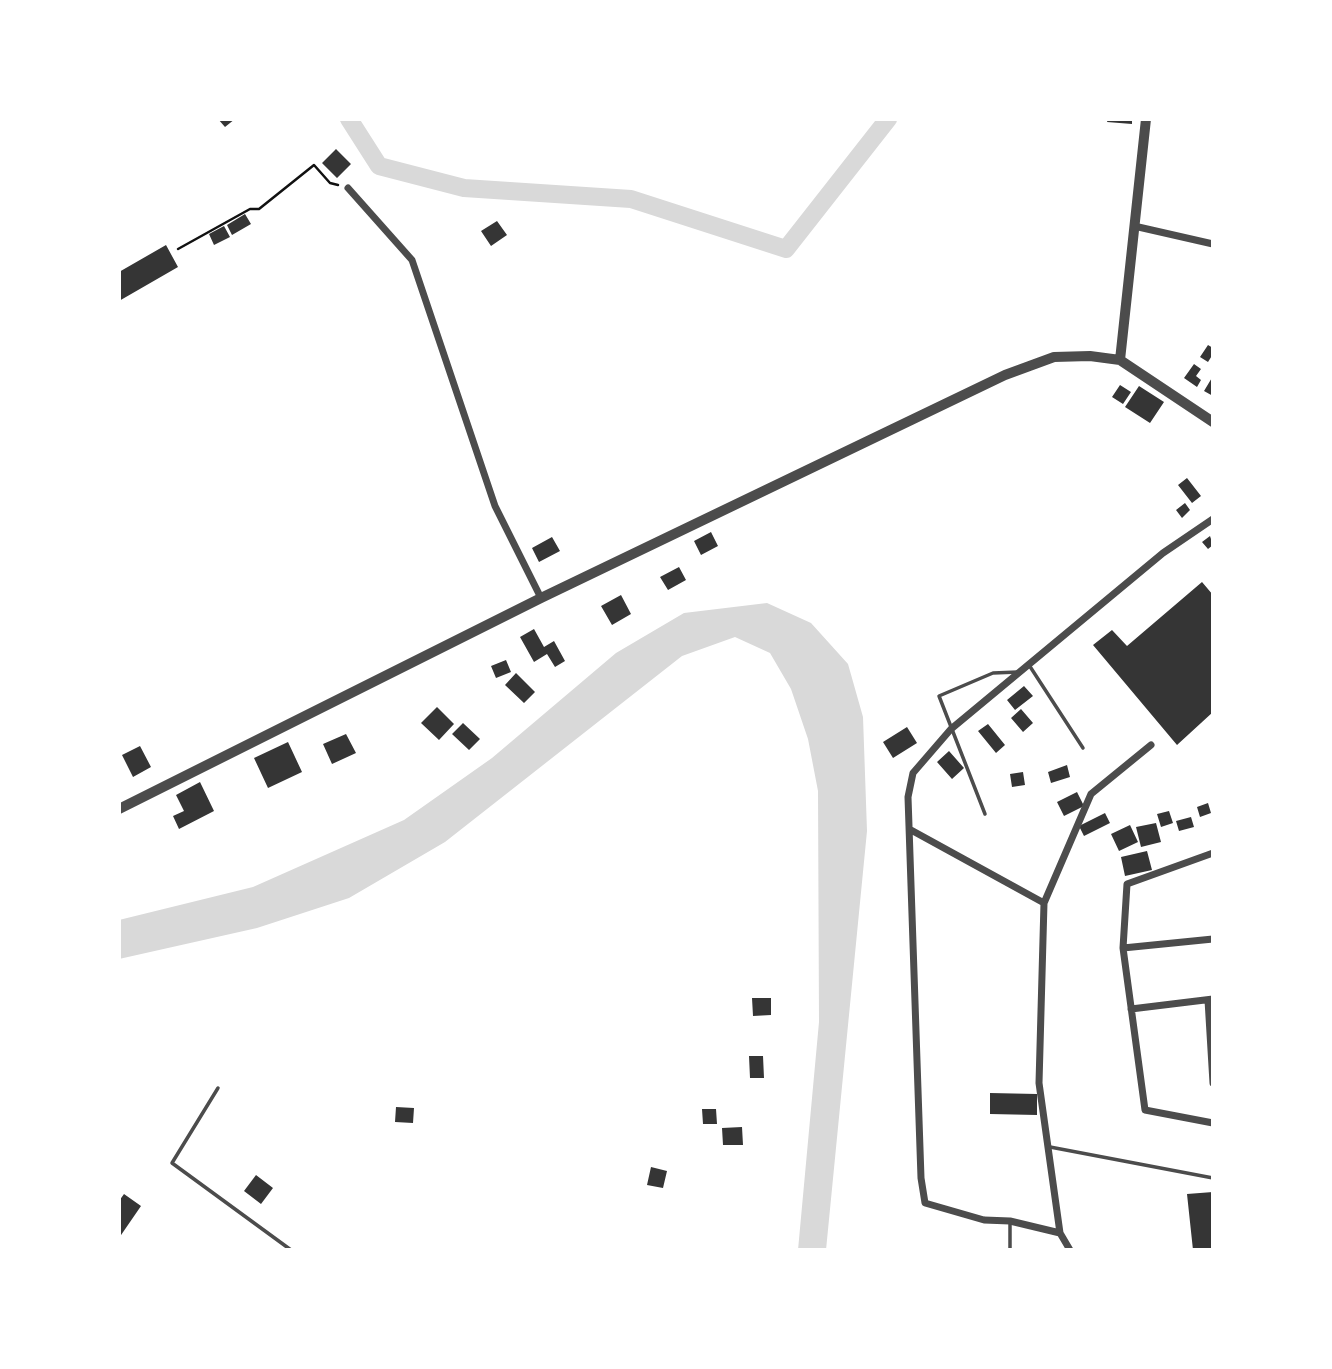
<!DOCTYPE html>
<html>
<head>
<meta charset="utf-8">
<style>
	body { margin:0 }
	#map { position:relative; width:1332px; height:1369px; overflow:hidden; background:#fff; font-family:Arial,sans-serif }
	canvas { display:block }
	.frame { position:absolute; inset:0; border:121px solid #fff; pointer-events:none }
</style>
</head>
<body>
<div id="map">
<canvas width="1332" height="1369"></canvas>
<div class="frame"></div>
</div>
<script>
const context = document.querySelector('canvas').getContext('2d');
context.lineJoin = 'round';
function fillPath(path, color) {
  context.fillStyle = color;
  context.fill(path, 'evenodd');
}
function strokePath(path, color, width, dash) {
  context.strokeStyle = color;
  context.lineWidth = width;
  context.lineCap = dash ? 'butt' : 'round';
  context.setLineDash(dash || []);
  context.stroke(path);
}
const water = new Path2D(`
	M 767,603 L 811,623 L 848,664 L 863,717 L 867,831 L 826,1250 L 798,1250 L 819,1022 L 818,791 L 808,739 L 791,689 L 770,653 L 735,637 L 682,656 L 445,842 L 349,898 L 257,928 L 119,959 L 119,920 L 253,887 L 404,820 L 492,758 L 616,653 L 684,613 Z`);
const canal = new Path2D(`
	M 349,119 L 379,166 L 464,188 L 631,199 L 786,249 L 888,119`);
const building = new Path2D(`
	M 218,119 L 235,119 L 225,127 Z
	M 1108,119 L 1132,119 L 1132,124 L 1107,122 Z
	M 336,149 L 351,164 L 337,178 L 322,163 Z
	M 245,214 L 251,224 L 232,235 L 227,225 Z
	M 497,221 L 507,235 L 491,246 L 481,231 Z
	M 224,226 L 230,237 L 214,245 L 209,234 Z
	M 166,245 L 178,267 L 119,301 L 119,272 Z
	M 1208,345 L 1213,348 L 1213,354 L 1208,362 L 1200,357 Z
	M 1194,364 L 1201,369 L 1196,376 L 1201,380 L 1197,387 L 1184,378 Z
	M 1213,376 L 1213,396 L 1204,391 Z
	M 1120,385 L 1131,392 L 1123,404 L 1112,397 Z
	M 1139,386 L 1164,402 L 1150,423 L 1125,407 Z
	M 1187,478 L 1201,496 L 1192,503 L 1178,485 Z
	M 1185,503 L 1190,510 L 1182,518 L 1176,510 Z
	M 711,532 L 718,546 L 701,555 L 694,541 Z
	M 1210,536 L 1213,545 L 1208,549 L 1202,542 Z
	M 552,537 L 560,551 L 539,562 L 532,548 Z
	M 679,567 L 686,580 L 668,590 L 660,577 Z
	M 1202,582 L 1213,595 L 1213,712 L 1177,745 L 1093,645 L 1112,630 L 1127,646 Z
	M 621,595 L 631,614 L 612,625 L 601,606 Z
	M 534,629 L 544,647 L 554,641 L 565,661 L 555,667 L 547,654 L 534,662 L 520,637 Z
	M 506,660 L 511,672 L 496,678 L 491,666 Z
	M 516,673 L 535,692 L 524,703 L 505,685 Z
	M 1024,686 L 1033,696 L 1015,710 L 1007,700 Z
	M 437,707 L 454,724 L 439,740 L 421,723 Z
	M 1021,709 L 1033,723 L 1023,732 L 1011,718 Z
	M 463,723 L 480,739 L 469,750 L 452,734 Z
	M 988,724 L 1005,745 L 996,753 L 978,731 Z
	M 907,727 L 917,743 L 893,758 L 883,742 Z
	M 346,734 L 356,753 L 332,764 L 323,744 Z
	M 288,742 L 302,772 L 268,788 L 254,758 Z
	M 140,746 L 151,767 L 133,777 L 122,755 Z
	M 949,751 L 964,768 L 952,779 L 937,762 Z
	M 1067,765 L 1070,777 L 1051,783 L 1048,772 Z
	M 1023,772 L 1025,785 L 1012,787 L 1010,774 Z
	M 200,782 L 214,811 L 179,829 L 173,816 L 184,811 L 176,795 Z
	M 1077,792 L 1084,806 L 1064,816 L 1057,802 Z
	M 1208,803 L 1211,813 L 1200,817 L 1197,807 Z
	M 1169,811 L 1173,823 L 1161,827 L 1157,814 Z
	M 1105,813 L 1110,823 L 1084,836 L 1079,826 Z
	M 1191,817 L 1194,827 L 1179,831 L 1176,821 Z
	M 1156,823 L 1161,842 L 1141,847 L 1136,827 Z
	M 1130,825 L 1138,842 L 1119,851 L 1111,834 Z
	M 1147,851 L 1152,870 L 1125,876 L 1121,857 Z
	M 752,998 L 771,998 L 771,1015 L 753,1016 Z
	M 749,1056 L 763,1056 L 764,1078 L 750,1078 Z
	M 990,1093 L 1037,1094 L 1037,1115 L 990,1114 Z
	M 396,1107 L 414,1108 L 413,1123 L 395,1122 Z
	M 702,1109 L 716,1109 L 717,1124 L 703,1124 Z
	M 742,1127 L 743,1145 L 723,1145 L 722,1128 Z
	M 651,1167 L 667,1171 L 663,1188 L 647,1185 Z
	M 256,1175 L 273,1188 L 261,1204 L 244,1191 Z
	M 1213,1192 L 1213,1250 L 1193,1250 L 1187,1194 Z
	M 124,1194 L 141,1206 L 119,1238 L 119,1201 Z`);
const path = new Path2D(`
	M 178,249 L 250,209 L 259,209 L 314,165 L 330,183 L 338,185`);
const service = new Path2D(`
	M 1029,665 L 1083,748
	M 985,814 L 939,696 L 993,673 L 1018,672
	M 218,1088 L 172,1163 L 291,1250
	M 1050,1147 L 1213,1178
	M 1010,1250 L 1010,1221`);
const minor = new Path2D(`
	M 348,188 L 412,260 L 495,506 L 541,598
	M 1134,226 L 1213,244
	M 911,830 L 1044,903
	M 1213,939 L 1123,948 L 1145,1110 L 1213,1123
	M 1123,948 L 1127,884 L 1213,853
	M 1208,1000 L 1213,1083
	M 1131,1009 L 1213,999
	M 1060,1233 L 1010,1221 L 984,1220 L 925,1203 L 921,1178 L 908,797 L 913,773 L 951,729 L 1163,553 L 1213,519
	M 1070,1250 L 1060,1233 L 1039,1083 L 1044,903 L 1091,794 L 1151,745`);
const tertiary = new Path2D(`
	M 1120,360 L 1146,119
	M 119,809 L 541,598 L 1005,375 L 1054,357 L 1090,356 L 1120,360 L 1213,422`);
fillPath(water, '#d9d9d9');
strokePath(canal, '#d9d9d9', 18);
fillPath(building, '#353535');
strokePath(path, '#111', 2.5);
strokePath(service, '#4c4c4c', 3.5);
strokePath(minor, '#4c4c4c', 7);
strokePath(tertiary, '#4c4c4c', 10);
</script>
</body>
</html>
